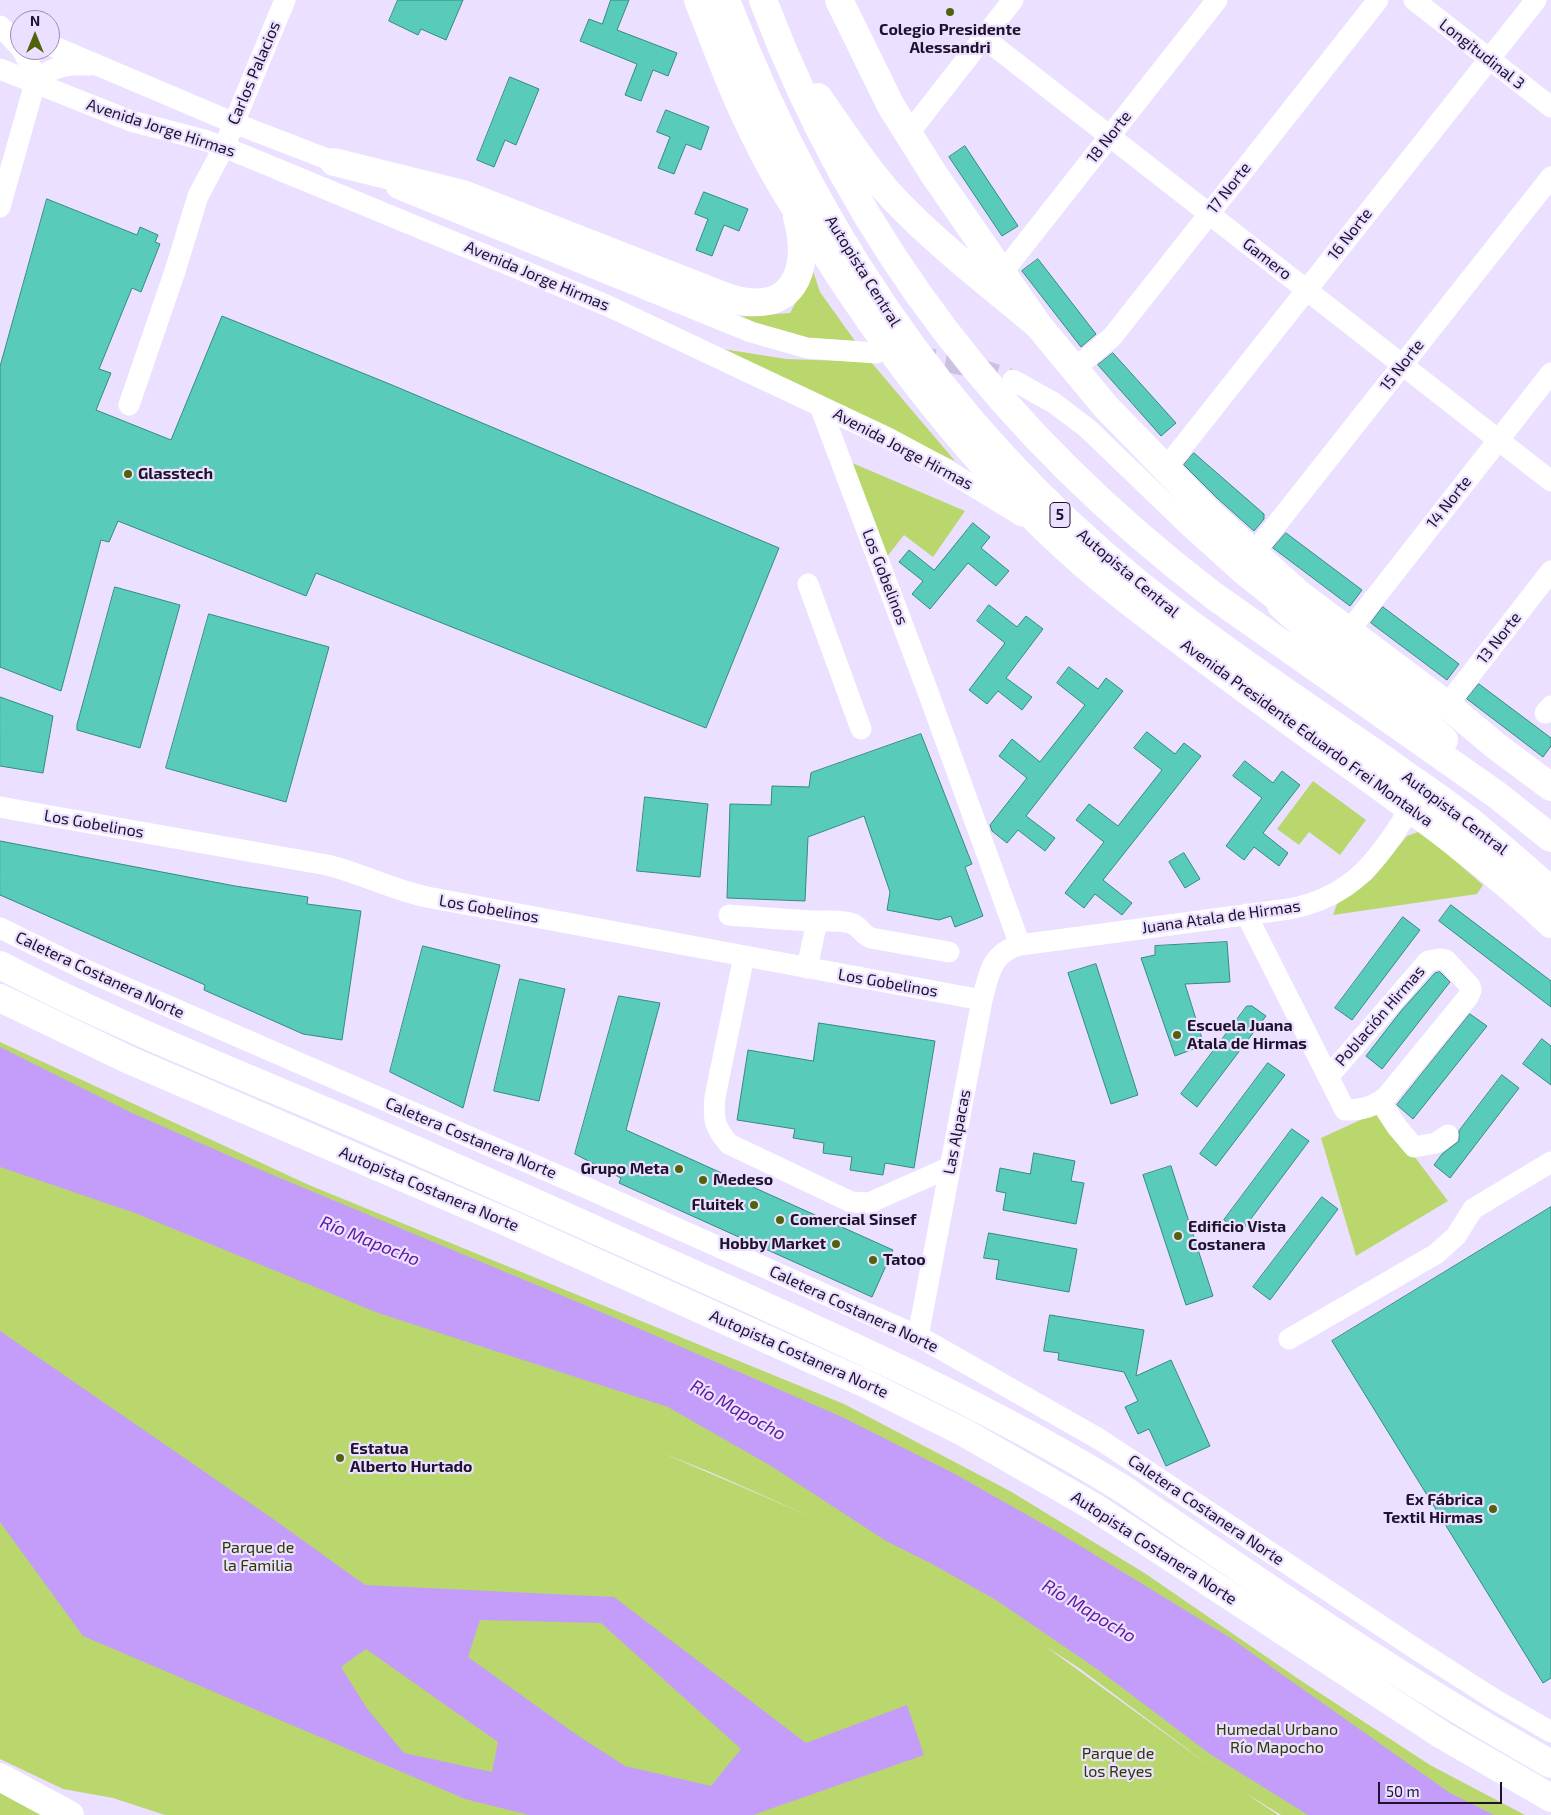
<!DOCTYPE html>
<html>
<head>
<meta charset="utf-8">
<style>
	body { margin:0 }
	#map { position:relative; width:1551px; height:1815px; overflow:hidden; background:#ebe0ff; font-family:"Exo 2",sans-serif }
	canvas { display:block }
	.north { position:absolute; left:10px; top:10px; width:50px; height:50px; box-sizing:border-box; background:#ebe0ff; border:1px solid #998eab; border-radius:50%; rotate:0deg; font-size:14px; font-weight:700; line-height:20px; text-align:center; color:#1e122d }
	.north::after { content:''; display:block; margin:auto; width:18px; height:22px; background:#50630c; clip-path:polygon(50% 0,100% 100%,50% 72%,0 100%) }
	.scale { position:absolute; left:1378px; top:1782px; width:124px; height:22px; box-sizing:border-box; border:2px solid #1e122d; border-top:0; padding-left:6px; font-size:15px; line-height:18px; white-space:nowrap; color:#1e122d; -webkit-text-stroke:4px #ebe0ff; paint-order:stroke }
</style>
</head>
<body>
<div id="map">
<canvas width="1551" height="1815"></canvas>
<div class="north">N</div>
<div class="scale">50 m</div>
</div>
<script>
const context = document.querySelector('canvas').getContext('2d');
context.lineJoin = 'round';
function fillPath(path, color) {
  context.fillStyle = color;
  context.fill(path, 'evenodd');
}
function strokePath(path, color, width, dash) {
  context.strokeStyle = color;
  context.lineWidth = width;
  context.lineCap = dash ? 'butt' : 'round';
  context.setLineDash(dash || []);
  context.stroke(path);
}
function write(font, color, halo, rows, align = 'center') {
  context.font = font + ' "Exo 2",sans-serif';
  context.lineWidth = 4.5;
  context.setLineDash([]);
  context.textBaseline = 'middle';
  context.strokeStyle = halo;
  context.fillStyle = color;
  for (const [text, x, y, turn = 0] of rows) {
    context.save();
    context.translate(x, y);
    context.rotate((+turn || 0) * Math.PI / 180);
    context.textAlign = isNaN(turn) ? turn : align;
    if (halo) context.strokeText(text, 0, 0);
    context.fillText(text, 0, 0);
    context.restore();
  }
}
const green = new Path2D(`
	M 813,271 L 820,292 L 855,341 L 792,337 L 736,317 L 790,313 Z
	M 710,347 L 786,359 L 871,362 L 955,461 Z
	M 850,462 L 965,511 L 933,557 L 904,535 L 886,558 Z
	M 1313,781 L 1366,820 L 1340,855 L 1309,832 L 1299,845 L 1277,829 Z
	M 1421,831 L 1483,885 L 1477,894 L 1333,915 L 1337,904 L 1372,879 L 1407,836 Z
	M 0,1042 L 309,1185 L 844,1404 L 1010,1491 L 1146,1574 L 1303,1682 L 1430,1765 L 1525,1815 L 1281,1815 L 1244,1792 L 1278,1815 L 165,1815 L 113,1798 L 63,1789 L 0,1759 ZM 660,1452 L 710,1472 L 812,1517 ZM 1045,1646 L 1079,1668 L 1214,1769 Z
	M 1380,1111 L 1448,1201 L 1356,1256 L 1321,1138 Z
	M 0,1792 L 42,1815 L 0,1815 Z`);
const water = new Path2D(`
	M 0,1047 L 130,1112 L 268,1173 L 587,1306 L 746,1375 L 842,1417 L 955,1474 L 1059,1533 L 1229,1637 L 1450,1793 L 1494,1815 L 1308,1815 L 1210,1754 L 1100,1671 L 996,1600 L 932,1564 L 886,1541 L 771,1466 L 668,1407 L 378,1313 L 135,1213 L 0,1167 Z
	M 0,1331 L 276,1521 L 365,1585 L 614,1597 L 806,1743 L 907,1705 L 924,1755 L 753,1815 L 529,1815 L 465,1799 L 83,1636 L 0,1522 ZM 480,1620 L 601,1623 L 741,1749 L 711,1786 L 625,1766 L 577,1735 L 468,1657 ZM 366,1649 L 498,1742 L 492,1772 L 404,1753 L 368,1710 L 341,1667 Z`);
const building = new Path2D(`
	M 398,0 L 463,0 L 446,40 L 421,29 L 418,35 L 389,21 Z
	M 611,0 L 629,0 L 617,30 L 677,53 L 668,76 L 653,70 L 641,101 L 625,95 L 637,64 L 580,41 L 589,19 L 602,24 Z
	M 510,77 L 539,89 L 516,145 L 505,140 L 494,167 L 477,160 Z
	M 666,110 L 709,127 L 701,150 L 686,144 L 674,174 L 658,168 L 670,137 L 657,132 Z
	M 965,146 L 1018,226 L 1002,236 L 949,157 Z
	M 704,192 L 748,209 L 739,231 L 724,225 L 712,256 L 696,250 L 708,219 L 695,214 Z
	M 47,199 L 137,235 L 140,227 L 158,235 L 155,242 L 160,244 L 141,292 L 132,288 L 99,369 L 111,373 L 96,410 L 171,440 L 222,316 L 392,385 L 779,548 L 706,728 L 316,573 L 306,596 L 118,521 L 109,542 L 101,540 L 61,691 L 0,667 L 0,367 Z
	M 1038,259 L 1096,334 L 1081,347 L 1022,271 Z
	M 1113,353 L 1176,423 L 1161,436 L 1098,365 Z
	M 1194,453 L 1264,514 L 1264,519 L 1254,531 L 1217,498 L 1184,465 Z
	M 973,523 L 990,537 L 981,548 L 1009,571 L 996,586 L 968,563 L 930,609 L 912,594 L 923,581 L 899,562 L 909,550 L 934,570 Z
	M 1286,533 L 1362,590 L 1350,606 L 1273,548 Z
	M 115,587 L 180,605 L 140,748 L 77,730 L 77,725 Z
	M 989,605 L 1017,627 L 1026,616 L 1043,629 L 1006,678 L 1032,697 L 1022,710 L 998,691 L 987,704 L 969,690 L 1005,643 L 977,621 Z
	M 1383,607 L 1459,664 L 1447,680 L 1371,623 Z
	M 209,614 L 329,647 L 286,802 L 166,768 Z
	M 1069,667 L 1098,689 L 1106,678 L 1123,691 L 1026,816 L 1055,838 L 1045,851 L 1018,830 L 1007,843 L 992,831 L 990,825 L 1027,778 L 999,756 L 1012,739 L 1040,762 L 1085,705 L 1057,683 Z
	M 1479,684 L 1551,738 L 1551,746 L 1543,757 L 1467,699 Z
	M 0,697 L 53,716 L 43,773 L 0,766 Z
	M 1147,732 L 1175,754 L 1184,743 L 1201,756 L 1103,880 L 1132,903 L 1122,915 L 1095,894 L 1084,908 L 1065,893 L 1104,842 L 1076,820 L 1089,804 L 1118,826 L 1162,770 L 1134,748 Z
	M 921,734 L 972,864 L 965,867 L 983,916 L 955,927 L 951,916 L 939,920 L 887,910 L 890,892 L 864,816 L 808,837 L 805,901 L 727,898 L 730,804 L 771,805 L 772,786 L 809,787 L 811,773 Z
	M 1245,761 L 1273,783 L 1282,771 L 1300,785 L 1263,833 L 1288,853 L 1279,866 L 1254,847 L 1244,860 L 1226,846 L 1262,798 L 1233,776 Z
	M 645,797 L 708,804 L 700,877 L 637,871 Z
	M 0,841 L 235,886 L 308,897 L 307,904 L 361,911 L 342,1040 L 303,1034 L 204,990 L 205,985 L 0,895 Z
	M 1184,853 L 1200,879 L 1185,888 L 1169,862 Z
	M 1451,905 L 1551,981 L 1551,1007 L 1439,921 Z
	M 1403,917 L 1420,930 L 1352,1020 L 1335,1008 Z
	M 1227,942 L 1230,982 L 1185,984 L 1204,1045 L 1175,1056 L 1141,958 L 1155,955 L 1155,946 Z
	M 423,946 L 500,965 L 463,1108 L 390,1072 Z
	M 1096,964 L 1138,1095 L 1111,1104 L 1068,973 Z
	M 1440,972 L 1450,982 L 1382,1069 L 1366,1056 L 1401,1011 L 1435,973 Z
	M 520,979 L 565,989 L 539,1101 L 494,1091 Z
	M 619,996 L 660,1003 L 626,1130 L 893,1250 L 872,1297 L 619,1183 L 621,1178 L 575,1154 Z
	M 1247,1006 L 1252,1006 L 1266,1016 L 1197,1107 L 1181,1094 Z
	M 1470,1014 L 1487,1026 L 1413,1119 L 1397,1105 Z
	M 819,1023 L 935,1041 L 914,1168 L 885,1163 L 883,1175 L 850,1170 L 852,1157 L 823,1153 L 824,1143 L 793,1138 L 795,1129 L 737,1120 L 748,1050 L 813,1061 Z
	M 1542,1039 L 1551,1046 L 1551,1085 L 1523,1064 Z
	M 1268,1063 L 1285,1075 L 1216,1166 L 1200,1154 Z
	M 1502,1075 L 1519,1088 L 1450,1178 L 1434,1165 L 1442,1154 L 1459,1141 L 1459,1131 Z
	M 1292,1129 L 1309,1141 L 1241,1232 L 1224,1220 Z
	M 1034,1153 L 1075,1161 L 1071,1181 L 1084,1183 L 1076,1224 L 1003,1210 L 1006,1193 L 996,1191 L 1000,1168 L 1030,1174 Z
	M 1171,1166 L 1213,1296 L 1186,1305 L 1143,1175 Z
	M 1322,1197 L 1338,1209 L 1270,1300 L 1253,1287 Z
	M 1551,1207 L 1551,1678 L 1543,1683 L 1332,1341 Z
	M 989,1233 L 1077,1249 L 1069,1292 L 996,1279 L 999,1260 L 984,1258 Z
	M 1050,1315 L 1144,1330 L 1136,1376 L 1171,1360 L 1210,1446 L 1166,1466 L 1149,1429 L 1138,1434 L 1125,1407 L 1138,1401 L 1124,1372 L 1058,1360 L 1059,1353 L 1044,1351 Z`);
const minorTunnel = new Path2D(`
	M 914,356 L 969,366 L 1013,380`);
const minor = new Path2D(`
	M 1414,0 L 1551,107
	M 0,26 L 20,47
	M 984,38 L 1551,481
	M 50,45 L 234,123 L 348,167
	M 22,50 L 30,64 L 35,83
	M 0,69 L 131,121 L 204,140 L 224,147 L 606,305 L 888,438 L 942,467 L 1022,516
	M 908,134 L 1013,0
	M 397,188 L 751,332 L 807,348 L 876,353
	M 0,207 L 35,83 C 49,66 69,64 90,65
	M 1002,273 L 1217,0
	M 1072,368 L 1086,359 L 1112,337 L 1378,0
	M 1013,380 L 1054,403 L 1087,428 L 1190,527 L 1241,573 L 1281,605
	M 129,405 L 175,271 L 198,196 L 224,147 L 285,0
	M 820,406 L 928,692 L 1020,945
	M 1165,469 L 1536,0
	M 1253,554 L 1551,177
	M 808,584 L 861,729
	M 1348,632 L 1551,373
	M 1447,705 L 1551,571
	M 1545,713 L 1551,706
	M 0,807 L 327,865 C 361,873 392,890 427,897 L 982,1000
	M 1246,914 L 1345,1110 C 1362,1110 1374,1107 1387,1096 L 1468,997 L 1471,990 L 1470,986 L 1446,960 L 1440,959 L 1428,961 L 1329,1076
	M 729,915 C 758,917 786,920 815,921 C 828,922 840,919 853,924 C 861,928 863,935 871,938 L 949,952
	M 0,928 L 92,973 L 589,1189 L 918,1336 L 1099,1439 L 1419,1651 L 1494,1699 L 1551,1732
	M 744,956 L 715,1097 C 713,1119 714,1127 729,1144 L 851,1202 L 869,1203 L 950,1167
	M 807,968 L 817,921
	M 1380,1101 L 1397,1127 L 1414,1147 L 1436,1143 L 1448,1135
	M 918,1336 L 982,1000 C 989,974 991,953 1020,945 L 1289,909 C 1353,897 1378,860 1410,809
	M 1289,1339 L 1436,1254 L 1456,1236 L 1473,1209 L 1551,1162`);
const major = new Path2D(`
	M 698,0 C 717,48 734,96 758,142 C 778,183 803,220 828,258 C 909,384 1004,503 1122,596 C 1201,658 1283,717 1365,776 C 1429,822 1493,869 1551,924
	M 839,0 L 891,106 L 933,173 L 1038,325 L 1106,407 L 1208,512 L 1299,594 L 1447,705 L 1496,746 L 1551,787
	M 334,162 L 463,194 L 729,298 C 793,317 812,271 797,217
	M 0,1777 L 70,1815`);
const highway = new Path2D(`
	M 726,0 C 819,245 966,455 1176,613 C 1244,665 1315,712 1385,760 C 1415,782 1446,802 1476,826 C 1501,847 1526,868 1551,891
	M 763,0 C 856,246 1006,437 1214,596 L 1497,795 L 1551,838
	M 818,97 C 843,132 866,169 895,200 C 939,246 990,285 1038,325
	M 1281,605 L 1328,647 L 1410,709 L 1444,740
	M 0,965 C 107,1021 219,1066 330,1113 C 452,1165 573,1220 694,1274 C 840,1340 987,1405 1123,1489 C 1263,1585 1403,1681 1551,1764
	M 0,998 L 129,1060 L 504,1221 L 864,1383 L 963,1432 L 1094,1507 L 1442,1735 L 1551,1798`);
const markers = [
	[950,12,5,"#50630c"],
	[128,474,5,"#50630c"],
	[1177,1035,5,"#50630c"],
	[679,1169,5,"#50630c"],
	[703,1180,5,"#50630c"],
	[754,1205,5,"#50630c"],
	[780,1220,5,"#50630c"],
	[1178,1236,5,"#50630c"],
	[836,1244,5,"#50630c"],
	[873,1260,5,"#50630c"],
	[340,1458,5,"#50630c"],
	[1493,1509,5,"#50630c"]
];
const shields = [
	[1060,515,20]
];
const shieldNames = [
	["5",1060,515]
];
const poiNames = [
	["Colegio Presidente",950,30,"center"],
	["Alessandri",950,48,"center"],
	["Glasstech",138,474],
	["Escuela Juana",1187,1026],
	["Atala de Hirmas",1187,1044],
	["Grupo Meta",669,1169,"right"],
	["Medeso",713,1180],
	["Fluitek",744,1205,"right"],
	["Comercial Sinsef",790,1220],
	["Edificio Vista",1188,1227],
	["Costanera",1188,1245],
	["Hobby Market",826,1244,"right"],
	["Tatoo",883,1260],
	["Estatua",350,1449],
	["Alberto Hurtado",350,1467],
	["Ex Fábrica",1483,1500,"right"],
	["Textil Hirmas",1483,1518,"right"]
];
const streetNames = [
	["Longitudinal 3",1482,54,38],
	["Carlos Palacios",254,73,-67],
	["Avenida Jorge Hirmas",161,128,18],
	["18 Norte",1109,137,-52],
	["17 Norte",1229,188,-52],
	["16 Norte",1350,234,-52],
	["Gamero",1267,259,38],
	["Autopista Central",863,271,58],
	["Avenida Jorge Hirmas",537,276,23],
	["15 Norte",1402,365,-52],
	["Avenida Jorge Hirmas",903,449,28],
	["14 Norte",1449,502,-52],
	["Autopista Central",1128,573,40],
	["Los Gobelinos",885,577,69],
	["13 Norte",1499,638,-52],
	["Avenida Presidente Eduardo Frei Montalva",1307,733,36],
	["Autopista Central",1455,813,37],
	["Los Gobelinos",94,824,10],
	["Los Gobelinos",489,909,10],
	["Juana Atala de Hirmas",1221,917,-8],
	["Caletera Costanera Norte",100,975,25],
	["Los Gobelinos",888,983,10],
	["Población Hirmas",1380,1016,-49],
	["Las Alpacas",957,1132,-79],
	["Caletera Costanera Norte",471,1138,23],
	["Autopista Costanera Norte",429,1189,23],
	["Caletera Costanera Norte",854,1309,25],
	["Autopista Costanera Norte",799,1354,24],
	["Caletera Costanera Norte",1206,1510,34],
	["Autopista Costanera Norte",1154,1548,33]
];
const parkNames = [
	["Parque de",258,1548],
	["la Familia",258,1566],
	["Humedal Urbano",1277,1730],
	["Río Mapocho",1277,1748],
	["Parque de",1118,1754],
	["los Reyes",1118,1772]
];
const waterNames = [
	["Río Mapocho",370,1241,22],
	["Río Mapocho",738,1410,29],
	["Río Mapocho",1089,1611,31]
];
fillPath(green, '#b9d76d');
fillPath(water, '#c49dfa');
fillPath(building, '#59cbba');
strokePath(building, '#338b7f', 1);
strokePath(minorTunnel, '#ccc1e0', 21, [21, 11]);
strokePath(minor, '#fff', 21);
strokePath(major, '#fff', 28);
strokePath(highway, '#fff', 28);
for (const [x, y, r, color] of markers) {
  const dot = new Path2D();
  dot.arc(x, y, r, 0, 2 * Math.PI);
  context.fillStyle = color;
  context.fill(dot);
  strokePath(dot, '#ebe0ff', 2);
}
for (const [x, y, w] of shields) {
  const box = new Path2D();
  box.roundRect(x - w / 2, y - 12.5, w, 25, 4);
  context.fillStyle = '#ebe0ff';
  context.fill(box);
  strokePath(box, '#1e122d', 1);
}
write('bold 15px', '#1e122d', null, shieldNames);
write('bold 16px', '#1e122d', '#ebe0ff', poiNames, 'left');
write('16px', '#1e122d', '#ebe0ff', streetNames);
write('16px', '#2c3800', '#ebe0ff', parkNames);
write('italic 18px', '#6319a3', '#ebe0ff', waterNames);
</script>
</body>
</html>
